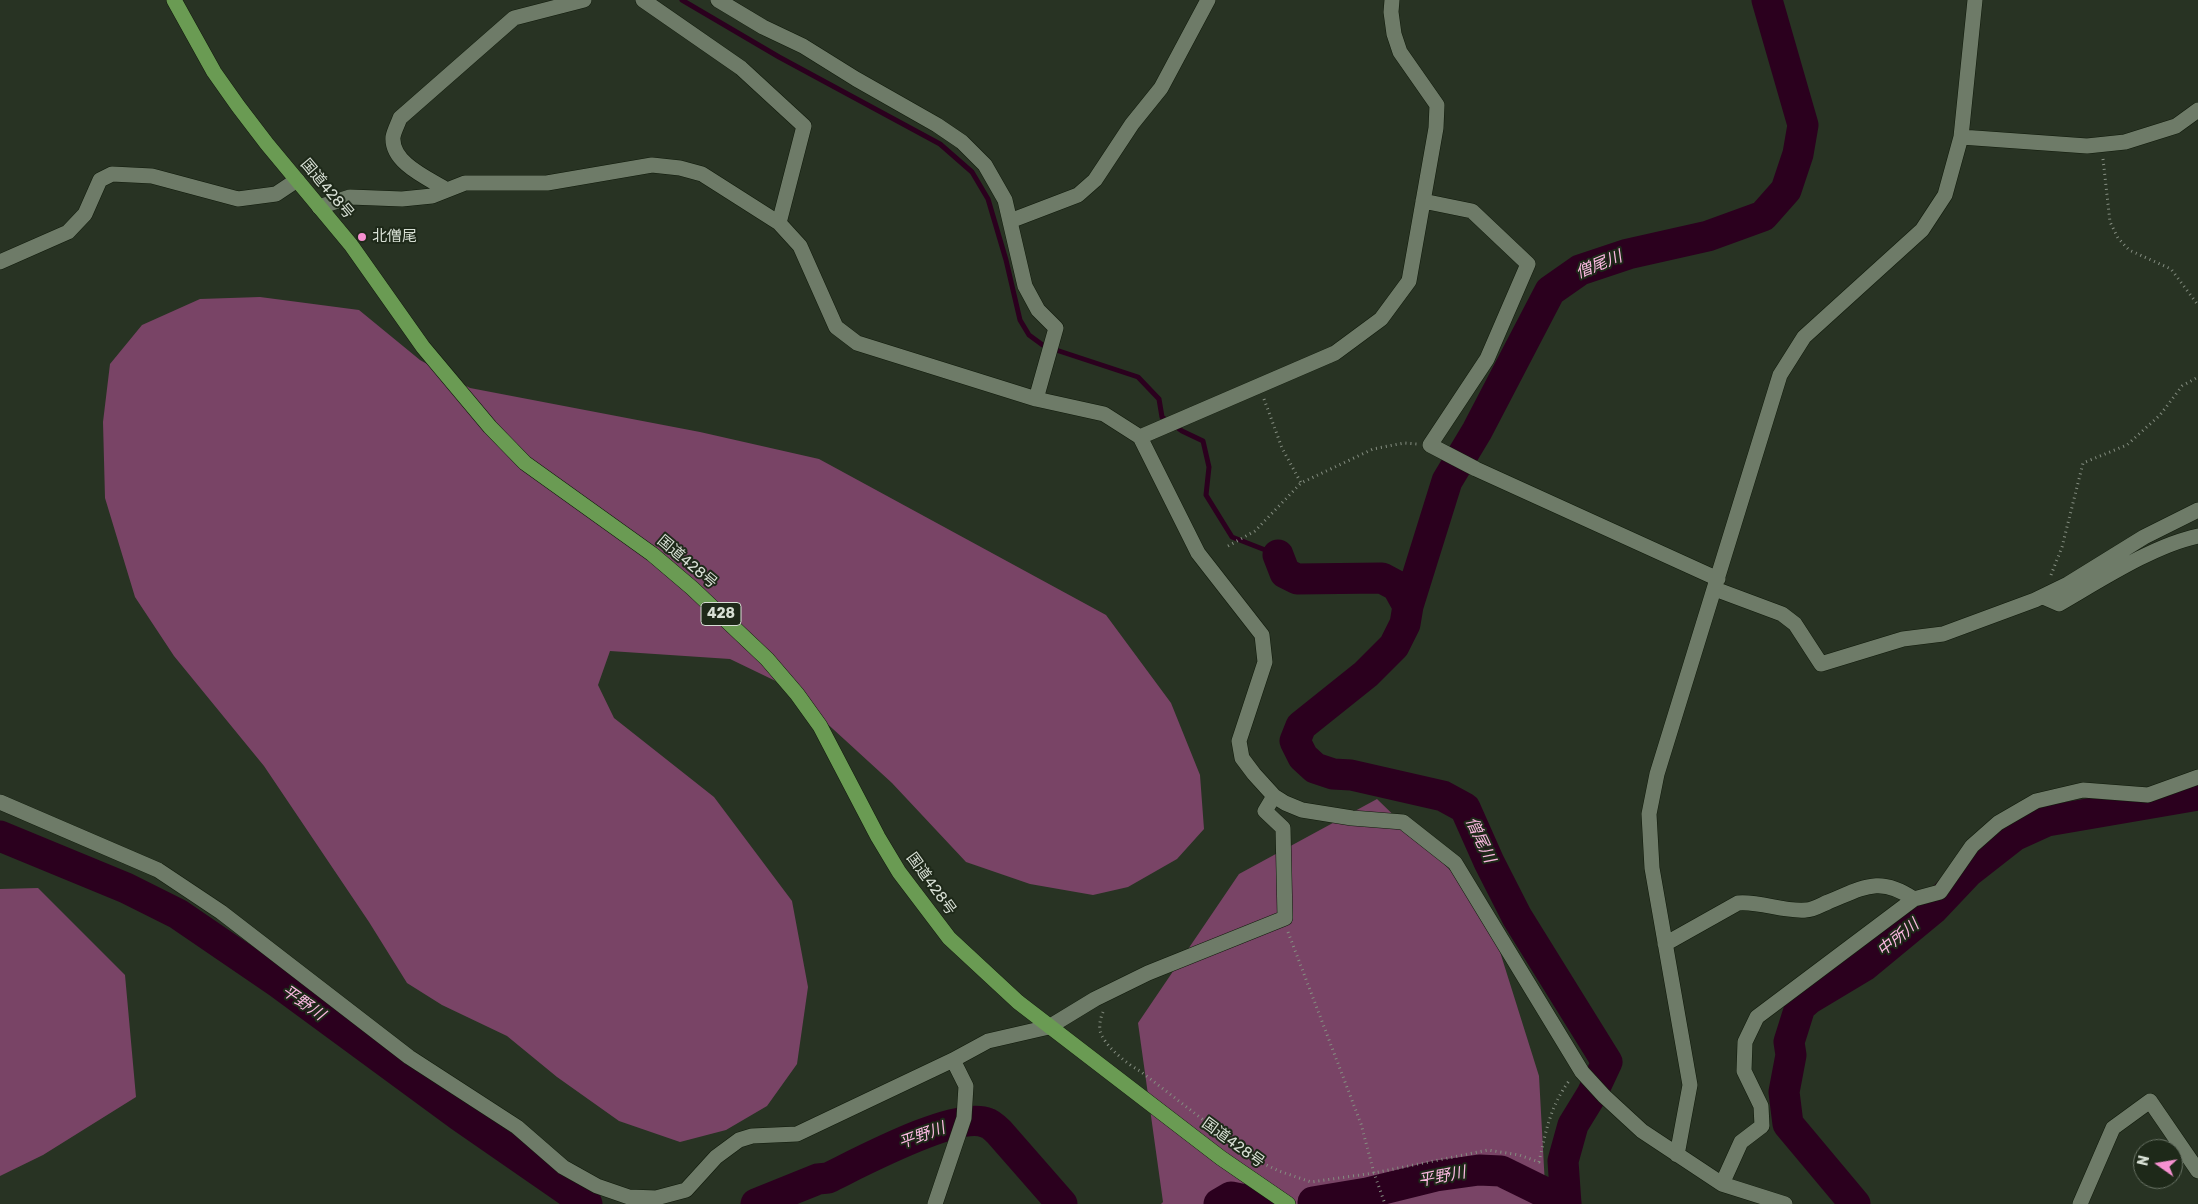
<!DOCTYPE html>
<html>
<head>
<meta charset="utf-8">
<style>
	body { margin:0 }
	#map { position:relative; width:2198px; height:1204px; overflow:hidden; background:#283323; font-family:Rubik,sans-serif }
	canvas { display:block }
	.north { position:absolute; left:2133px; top:1139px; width:50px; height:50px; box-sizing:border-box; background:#1e2919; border:1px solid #687264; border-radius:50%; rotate:283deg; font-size:14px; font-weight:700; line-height:20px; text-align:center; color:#d7dfd4 }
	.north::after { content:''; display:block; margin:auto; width:18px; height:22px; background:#f690d0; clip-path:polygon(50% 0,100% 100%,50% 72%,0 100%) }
</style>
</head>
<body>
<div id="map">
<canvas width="2198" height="1204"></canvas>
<div class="north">N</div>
</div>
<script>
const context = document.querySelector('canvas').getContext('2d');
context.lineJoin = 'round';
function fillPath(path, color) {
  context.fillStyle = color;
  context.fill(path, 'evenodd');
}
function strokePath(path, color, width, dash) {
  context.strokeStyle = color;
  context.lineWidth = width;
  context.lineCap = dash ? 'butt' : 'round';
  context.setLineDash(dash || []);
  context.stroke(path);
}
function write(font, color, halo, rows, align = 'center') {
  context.font = font + ' Rubik,"Noto Sans JP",sans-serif';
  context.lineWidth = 4;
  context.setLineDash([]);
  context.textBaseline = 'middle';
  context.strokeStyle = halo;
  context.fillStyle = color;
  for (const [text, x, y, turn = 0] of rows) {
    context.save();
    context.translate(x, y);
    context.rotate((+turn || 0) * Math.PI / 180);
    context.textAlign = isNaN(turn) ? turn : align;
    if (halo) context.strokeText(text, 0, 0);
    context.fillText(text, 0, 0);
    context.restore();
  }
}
const forest = new Path2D(`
	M 260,297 L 359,310 L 420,360 L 470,388 L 700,432 L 819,459 L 1106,615 L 1171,703 L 1200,775 L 1204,829 L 1177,859 L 1128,887 L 1093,895 L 1030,884 L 966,862 L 892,783 L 786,686 L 730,659 L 610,651 L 598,685 L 614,718 L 714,797 L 792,901 L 808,987 L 797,1064 L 767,1106 L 726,1130 L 680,1142 L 619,1121 L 557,1077 L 507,1036 L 442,1005 L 407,983 L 369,922 L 264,766 L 174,656 L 135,597 L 105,498 L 103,422 L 110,364 L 142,325 L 200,299 Z
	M 1377,799 L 1485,904 L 1539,1076 L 1546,1204 L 1161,1204 L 1163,1202 L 1138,1023 L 1239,874 Z
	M 38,888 L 125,975 L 136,1097 L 43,1155 L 0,1176 L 0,889 Z`);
const stream = new Path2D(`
	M 682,0 L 779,57 L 940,144 L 972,172 L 988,199 L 1006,260 L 1020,320 L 1029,335 L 1044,346 L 1138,377 L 1159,399 L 1162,417 L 1182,431 L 1203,441 L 1209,467 L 1206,495 L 1232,537 L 1278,555`);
const river = new Path2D(`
	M 1278,555 L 1285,573 L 1297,579 L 1382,578 L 1397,586 L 1408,606 L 1405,624 L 1394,646 L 1366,674 L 1301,726 L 1295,741 L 1303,757 L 1315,768 L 1333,774 L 1351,775 L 1443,796 L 1465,808 L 1489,862 L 1517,917 L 1607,1062 L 1592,1094 L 1573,1125 L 1563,1161 L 1566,1204
	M 1408,606 L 1447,481 L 1477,431 L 1550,291 L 1580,270 L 1628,254 L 1708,236 L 1763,216 L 1786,190 L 1798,154 L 1803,125 L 1767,0
	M 0,836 L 126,888 L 178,914 L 279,983 L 460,1116 L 587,1204
	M 1313,1202 L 1367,1193 L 1436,1176 L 1479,1170 L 1501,1171 L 1566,1203
	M 756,1204 L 818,1179 L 828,1178 C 859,1163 957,1110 987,1123 C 991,1124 996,1129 999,1132 L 1062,1204
	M 1219,1204 L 1231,1197 L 1265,1204
	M 1855,1204 L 1788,1124 L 1784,1092 L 1791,1055 L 1789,1042 L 1800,1007 L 1809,999 L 1864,966 L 1933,909 L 1968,872 L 2014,836 L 2047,821 L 2198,795`);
const path = new Path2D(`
	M 2103,159 L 2110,222 L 2118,238 L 2129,250 L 2171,269 L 2198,305
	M 1264,399 L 1282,448 L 1301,483
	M 1228,546 L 1255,531 L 1301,483 L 1373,449 L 1404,443 L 1417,444
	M 2051,575 L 2062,547 L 2083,463 L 2127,445 L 2160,415 L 2182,386 L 2198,377
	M 1288,932 L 1361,1124 L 1374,1173 L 1385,1204
	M 1103,1012 C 1100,1019 1098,1029 1102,1036 C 1109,1049 1127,1064 1140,1071 L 1254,1159 L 1279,1171 L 1311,1182 L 1374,1173 L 1488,1150 L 1519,1155 L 1539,1162 C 1546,1131 1550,1107 1569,1081`);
const street = new Path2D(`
	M 643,0 L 741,68 L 804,126 L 779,223
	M 718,0 L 763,27 L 803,46 L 856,79 L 937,125 L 962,142 L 985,165 L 1005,200 L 1025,286 L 1038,310 L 1056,328 L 1036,399
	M 1961,137 L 2087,146 L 2125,142 L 2176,126 L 2198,110
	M 447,190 C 428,178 391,163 393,137 C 394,131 398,124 400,118 L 514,18 L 584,0
	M 1423,201 L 1472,211 L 1528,264 L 1487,359 L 1430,445 L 1476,469 L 1718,579
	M 319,207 L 350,197 L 402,199 L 432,196 L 465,183 L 547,183 L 652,165 L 680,168 L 702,174 L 779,223 L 800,246 L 836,327 L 857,343 L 1036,399 L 1104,414 L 1140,437 L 1198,553 L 1262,635 L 1265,662 L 1239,741 L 1242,758 L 1254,774 L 1274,796 L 1285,803 L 1302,810 L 1352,818 L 1403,822 L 1455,863 L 1582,1072 L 1604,1096 L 1642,1131 L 1722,1184 L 1785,1204
	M 1010,221 L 1078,195 L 1095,180 L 1132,124 L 1161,88 L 1208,0
	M 0,262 L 68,232 L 85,214 L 100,180 L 112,174 L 152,176 L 238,199 L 276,194 L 297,180
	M 1140,437 L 1335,353 L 1381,319 L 1409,281 L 1436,128 L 1437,105 L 1400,52 L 1394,34 L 1391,12 L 1392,0
	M 1715,589 L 1782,614 L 1795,624 L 1821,664 L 1903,639 L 1943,634 L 2035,600 L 2068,584 L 2144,537 L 2198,510
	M 2043,597 L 2059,604 C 2099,581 2154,545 2198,536
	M 0,802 L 158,870 L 221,912 L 409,1057 L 517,1127 L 563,1167 L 597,1186 L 629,1197 L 656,1198 L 686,1190 L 716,1157 L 739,1140 L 752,1136 L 797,1134 L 953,1060 L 988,1041 L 1049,1027 L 1095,999 L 1148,973 L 1285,918 L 1283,828 L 1265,811 L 1274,796
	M 1665,944 L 1738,903 C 1761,901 1783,912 1806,910 C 1813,910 1821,905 1828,902 C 1863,888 1879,875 1914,899
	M 1677,1155 L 1690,1085 L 1652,868 L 1649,814 L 1657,774 L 1780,375 L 1804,337 L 1922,230 L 1945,195 L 1961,137 L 1975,0
	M 1722,1184 L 1741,1142 L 1762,1126 L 1761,1106 L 1744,1071 L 1745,1042 L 1757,1017 L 1914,899 L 1940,892 L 1972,846 L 1998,823 L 2036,801 L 2083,790 L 2148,795 L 2198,777
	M 935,1204 L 964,1118 L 966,1086 L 953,1060
	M 2080,1204 L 2113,1128 L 2150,1101 L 2198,1171`);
const highway = new Path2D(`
	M 174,0 L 214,72 L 238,106 L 267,144 L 351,245 L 423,347 L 490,427 L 525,463 L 652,554 L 692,588 L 767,659 L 797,694 L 820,726 L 878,837 L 899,872 L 949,938 L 1018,1002 L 1221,1158 L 1288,1204`);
const markers = [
	[362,237,5,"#f690d0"]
];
const shields = [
	[721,614,40]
];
const shieldNames = [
	["428",721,614]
];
const streetNames = [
	["国道428号",327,189,50],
	["国道428号",687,562,40],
	["国道428号",931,884,54],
	["国道428号",1233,1143,36]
];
const poiNames = [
	["北僧尾",372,237]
];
const waterNames = [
	["僧尾川",1599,265,-22],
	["僧尾川",1480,840,65],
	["中所川",1898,938,-39],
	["平野川",303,1003,35],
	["平野川",922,1136,-20],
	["平野川",1442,1177,-11]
];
fillPath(forest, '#794466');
strokePath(stream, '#2b001e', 5);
strokePath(river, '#2b001e', 31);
strokePath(street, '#101a0b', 16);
strokePath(highway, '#101a0b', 16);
strokePath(path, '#858e81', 3, [1, 4]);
strokePath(street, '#6e7b68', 15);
strokePath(highway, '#6a9b53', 15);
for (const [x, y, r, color] of markers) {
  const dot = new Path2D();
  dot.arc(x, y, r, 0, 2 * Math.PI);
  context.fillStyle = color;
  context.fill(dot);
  strokePath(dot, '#1e2919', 2);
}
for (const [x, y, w] of shields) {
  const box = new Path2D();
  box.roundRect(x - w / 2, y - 11.5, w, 23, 4);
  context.fillStyle = '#1e2919';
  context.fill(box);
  strokePath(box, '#d7dfd4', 1);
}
write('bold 14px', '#d7dfd4', null, shieldNames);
write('15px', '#d7dfd4', '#1e2919', streetNames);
write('15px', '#d7dfd4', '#1e2919', poiNames, 'left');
write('italic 16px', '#fbb9e1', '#1e2919', waterNames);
</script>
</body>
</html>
